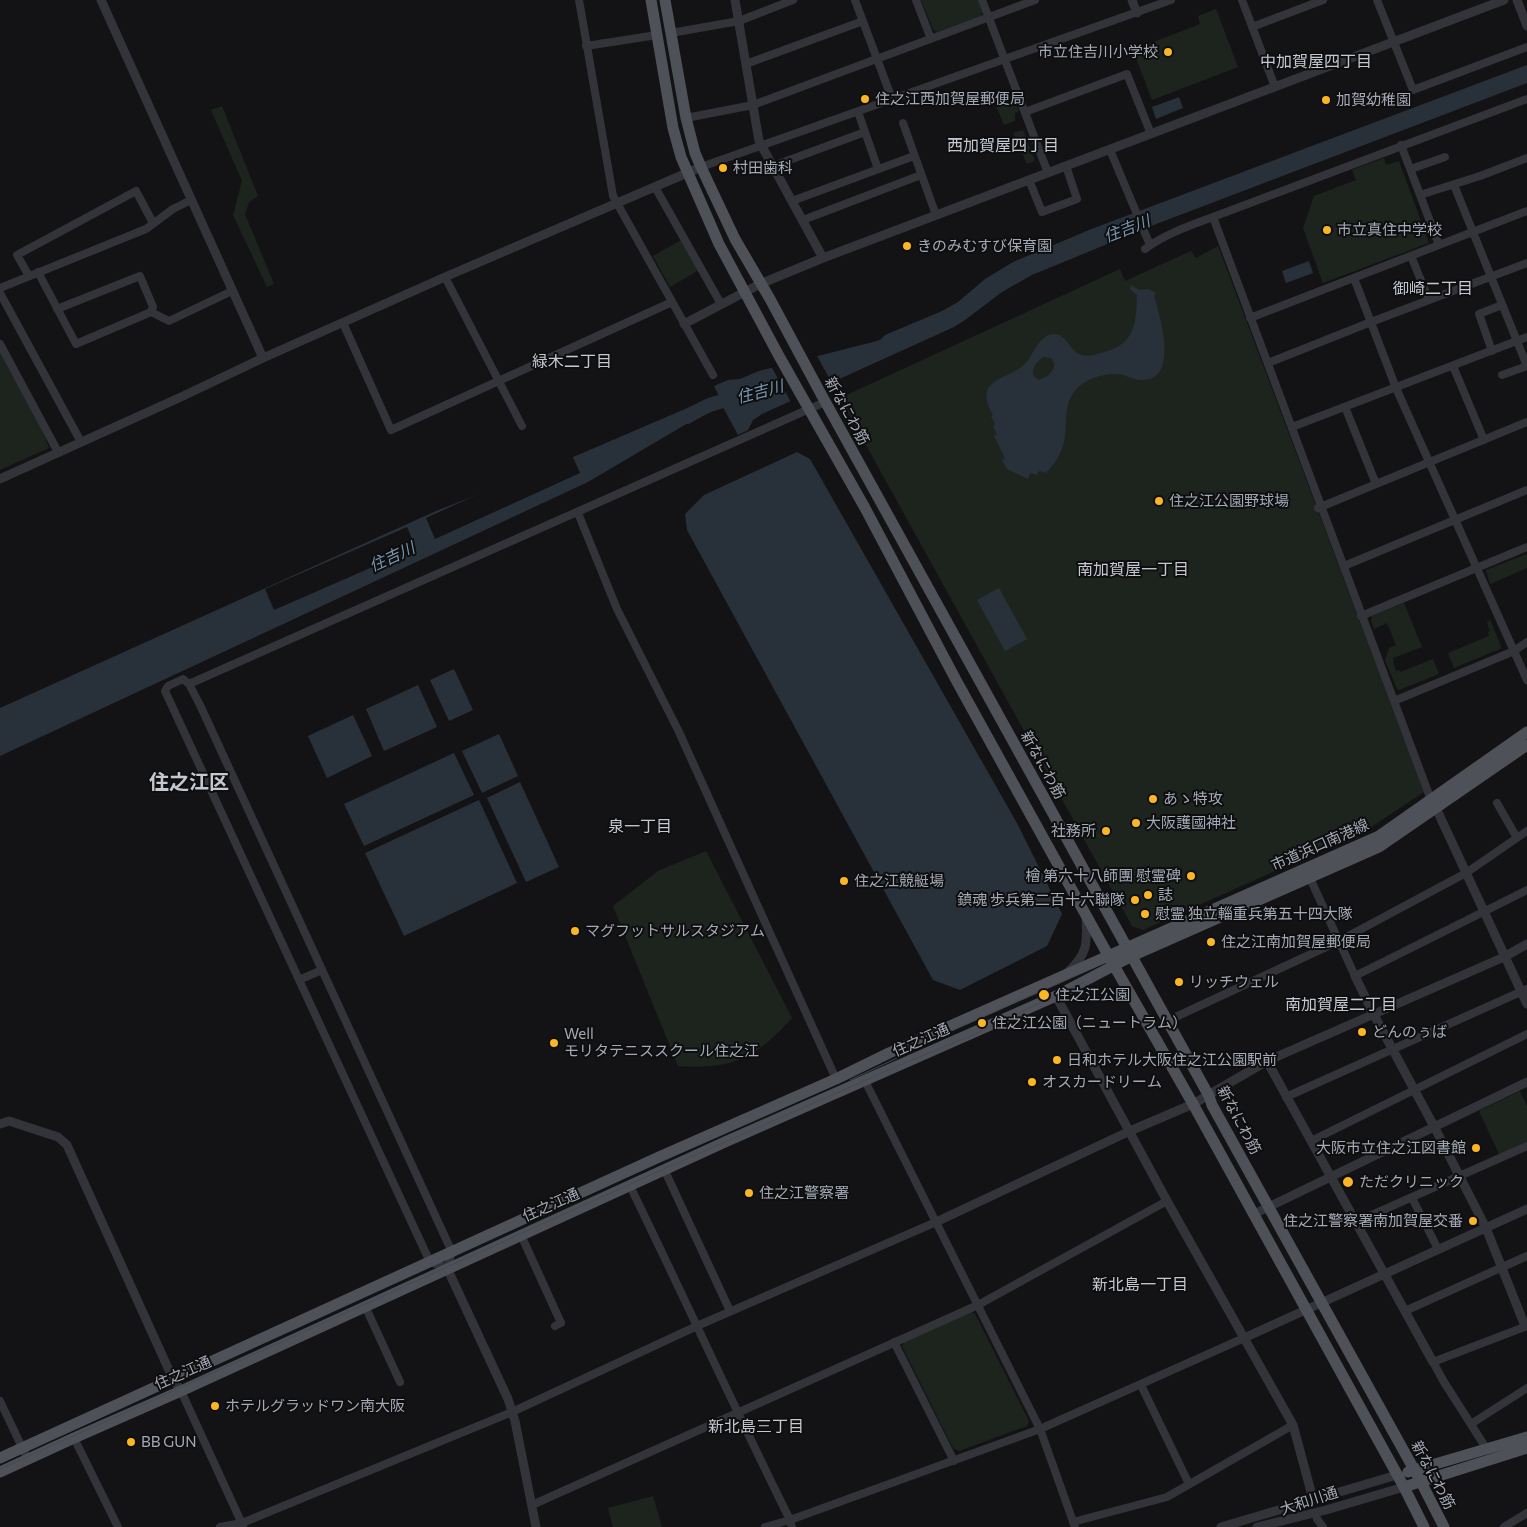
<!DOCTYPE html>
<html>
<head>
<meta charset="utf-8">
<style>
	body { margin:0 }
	canvas { display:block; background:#131214 }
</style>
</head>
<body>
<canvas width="1527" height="1527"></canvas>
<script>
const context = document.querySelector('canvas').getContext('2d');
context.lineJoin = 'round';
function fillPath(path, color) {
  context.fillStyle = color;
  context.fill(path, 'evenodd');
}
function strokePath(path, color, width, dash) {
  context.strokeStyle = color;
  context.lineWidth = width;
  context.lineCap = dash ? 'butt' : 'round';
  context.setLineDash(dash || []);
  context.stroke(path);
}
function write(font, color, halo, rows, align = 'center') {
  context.font = font + ' Commissioner,"Noto Sans JP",sans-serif';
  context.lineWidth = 4;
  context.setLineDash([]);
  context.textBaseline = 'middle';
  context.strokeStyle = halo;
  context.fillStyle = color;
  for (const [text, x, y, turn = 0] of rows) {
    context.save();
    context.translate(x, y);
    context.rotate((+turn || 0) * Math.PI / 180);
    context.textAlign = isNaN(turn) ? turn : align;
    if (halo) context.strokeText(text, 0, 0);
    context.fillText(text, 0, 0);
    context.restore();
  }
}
const green = new Path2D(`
	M 921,0 L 978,0 L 982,12 L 981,16 L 936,32 L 933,29 Z
	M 1216,9 L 1238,67 L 1152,100 L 1133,50 L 1200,24 L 1198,16 Z
	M 1014,99 L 1019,111 L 1015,113 L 1015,121 L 1004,125 L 996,106 Z
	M 222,106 L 258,196 L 249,202 L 245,214 L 274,284 L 267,287 L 233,215 L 242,181 L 211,110 Z
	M 1023,130 L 1035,161 L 1027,164 L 1013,133 Z
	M 1384,158 L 1386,165 L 1399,161 L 1429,243 L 1323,283 L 1303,228 L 1314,196 L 1356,180 L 1352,170 Z
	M 683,239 L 699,270 L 670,287 L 653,256 Z
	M 1218,246 L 1424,792 L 1367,830 L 1143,930 L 1132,926 L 840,398 L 1120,269 L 1125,281 L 1191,251 L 1196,258 Z
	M 0,351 L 42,430 L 49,448 L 0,470 Z
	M 1527,554 L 1527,568 L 1490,584 L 1486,570 Z
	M 1404,603 L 1422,647 L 1393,658 L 1394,661 L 1393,662 L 1396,671 L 1399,670 L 1400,672 L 1433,659 L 1439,674 L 1399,690 L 1397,689 L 1385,660 L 1389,648 L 1396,645 L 1387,623 L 1374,629 L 1371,621 L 1372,616 Z
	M 1490,620 L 1501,646 L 1500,649 L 1454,668 L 1448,653 L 1489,636 L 1488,632 L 1490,631 L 1487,622 Z
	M 706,851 L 792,1018 C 756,1058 732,1070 678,1066 L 613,906 L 658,871 Z
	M 1520,1091 L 1527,1106 L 1527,1142 L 1499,1154 L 1479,1111 Z
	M 971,1312 L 975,1314 L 1029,1421 L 1027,1426 L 959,1451 L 953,1448 L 902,1346 L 904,1342 Z
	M 653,1496 L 662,1527 L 613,1527 L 608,1508 Z`);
const water = new Path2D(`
	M 1527,65 L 1527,83 L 1151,226 L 1032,275 L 1002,292 L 965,320 L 954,327 L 762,414 L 753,420 L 748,430 L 738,435 L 718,398 L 719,396 L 714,386 L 728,380 L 740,379 L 759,371 L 873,342 L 880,340 L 885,335 L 942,311 L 958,302 L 985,279 L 1013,262 L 1094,228 Z
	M 1179,97 L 1183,108 L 1156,119 L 1152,107 Z
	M 1309,261 L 1313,273 L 1286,283 L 1282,271 Z
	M 1131,285 L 1139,290 L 1148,289 L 1156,293 L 1154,296 C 1160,316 1180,382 1141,380 C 1133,380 1126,375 1118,374 C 1103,373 1083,379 1074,392 C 1064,406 1067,420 1065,436 C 1063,451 1056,463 1046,473 L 1039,471 L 1037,475 L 1030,473 L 1028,479 L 1007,469 L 1002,460 L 1005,458 L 994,436 L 997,434 L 993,426 L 995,424 L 991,416 L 993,415 C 973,378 1005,382 1025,364 C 1033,356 1037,339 1049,335 C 1066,329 1069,352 1082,355 C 1088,357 1095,355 1101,353 C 1135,345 1136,325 1137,295 L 1130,289 ZM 1043,357 L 1051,358 L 1054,363 L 1054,368 L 1048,376 L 1038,380 L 1033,375 C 1032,367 1036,363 1043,357 Z
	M 699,403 L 705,413 L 588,482 L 0,756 L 0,708 L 436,511 L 578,455 Z
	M 797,452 L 810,459 L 1018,825 L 1062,914 L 1047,946 L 960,990 L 933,980 L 687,530 L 685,514 L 704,495 Z
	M 999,588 L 1027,639 L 1005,651 L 977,600 Z
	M 454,669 L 473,710 L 449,721 L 430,680 Z
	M 418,685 L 437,727 L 384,751 L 366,709 Z
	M 353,715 L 372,756 L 327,778 L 308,736 Z
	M 499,734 L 518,776 L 482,793 L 462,751 Z
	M 454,753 L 474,795 L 364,846 L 344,804 Z
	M 520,782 L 559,867 L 526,882 L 487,798 Z
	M 479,800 L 517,883 L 404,936 L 365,853 Z`);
const pier = new Path2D(`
	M 816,354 L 833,385 L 792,404 L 771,366 Z
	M 572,455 L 580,473 L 435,539 L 426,518 L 516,477 Z
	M 407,527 L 416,548 L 274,610 L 265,589 Z`);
const river = new Path2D(`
	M 687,417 C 705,406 716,401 737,399`);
const minor = new Path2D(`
	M 579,0 L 613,196 L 713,375
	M 855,0 L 892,99
	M 916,0 L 931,39
	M 982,0 L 1048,173
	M 1242,0 L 1275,87
	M 1377,0 L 1413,90 L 1527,47
	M 1252,27 L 1323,0
	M 671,33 L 739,21 L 793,0
	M 586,46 L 657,35
	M 746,64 L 863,21
	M 858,112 L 878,169
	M 1025,112 L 1127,74 L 1151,134
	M 686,118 L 753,105 L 1035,0
	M 903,123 L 936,215
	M 1401,145 L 1439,245
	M 1110,150 L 1150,245
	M 773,166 L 865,132
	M 701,167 L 1171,0
	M 1411,169 L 1445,157
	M 1029,180 L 1042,212 L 1077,199 L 1066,166
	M 1454,185 L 1527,366
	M 655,187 L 721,304
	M 1420,195 L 1480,176 L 1527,158
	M 792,201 L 914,156
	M 1213,217 L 1431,800
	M 803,220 L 921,175
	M 1145,249 C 1165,234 1189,226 1213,217 L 1527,99
	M 1411,256 L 1429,300
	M 38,272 L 76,344 L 151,312 L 153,307 L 140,276 L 57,309
	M 29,276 L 17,255 L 136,191 L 153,223
	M 445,277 L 522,426
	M 1354,278 L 1396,388 L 1527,680
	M 0,288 L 146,229 L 173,209 L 191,200
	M 0,293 L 81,442
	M 151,312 L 169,321 L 232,291
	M 1250,318 L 1527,211
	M 343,323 L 391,430 L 672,302
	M 0,344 L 58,452
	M 1492,351 L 1479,314 L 1502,305
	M 1268,363 L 1371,322 L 1527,263
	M 1453,366 L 1484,440
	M 1502,375 L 1527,366
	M 1345,407 L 1376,484
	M 1292,427 L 1527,337
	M 1318,508 L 1527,422
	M 578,513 L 617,609 L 679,732 L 836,1079
	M 1344,566 L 1527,490
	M 1361,616 L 1527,547
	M 183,679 L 189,684 L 200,705 L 452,1252 L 447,1268 L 430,1262 L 165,691 L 168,686 Z
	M 189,684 L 825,402
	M 1394,701 L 1514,651 L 1527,642
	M 1497,803 L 1517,838
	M 1308,874 L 1355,976 L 1527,890
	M 299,980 L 322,970
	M 1167,1021 L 1339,941 L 1466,873 L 1527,831
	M 864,1079 L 1040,1429 L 1075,1527
	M 1286,1097 L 1527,989
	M 1311,1141 L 1527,1034
	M 665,1171 L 730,1311
	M 630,1186 C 684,1297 735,1409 790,1520 L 792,1527
	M 1412,1198 L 1438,1249
	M 1356,1222 L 1527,1146
	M 521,1235 L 561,1323 L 555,1326
	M 365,1306 L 400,1382
	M 1405,1311 L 1527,1256
	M 894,1342 L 954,1461
	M 1141,1385 L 1189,1484
	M 181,1391 L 243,1526
	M 0,1401 L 28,1460
	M 1471,1424 L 1527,1388
	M 74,1438 L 118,1527
	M 1486,1448 L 1444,1382 L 1433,1362 L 1527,1326
	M 532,1505 L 978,1305 L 1167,1201
	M 1316,1512 L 1317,1519 L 1323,1527
	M 1073,1522 L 1167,1497 L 1293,1425
	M 220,1527 L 242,1523 L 512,1412 L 697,1326 L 936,1222
	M 765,1527 L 790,1520 L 1040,1429 L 1244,1338
	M 1504,1527 L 1527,1513`);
const tertiary = new Path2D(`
	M 101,0 L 263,358
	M 735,0 L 759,141 L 823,258
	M 1132,0 L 1137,13
	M 1517,0 L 1527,26
	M 684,324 L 760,284 L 823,258 L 1504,0
	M 0,479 L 181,397 L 263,358 L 445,277 L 701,167
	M 1436,808 L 1527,1004
	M 1068,972 C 1089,952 1087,942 1086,916
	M 1355,976 L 1373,1013 L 1437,1132 L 1486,1228 L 1525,1326
	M 1056,996 L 1167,1201 L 1293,1425 L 1313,1499
	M 1267,1061 L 1433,1362
	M 0,1124 L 9,1121 L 58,1137 L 67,1145 L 173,1379 L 181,1391
	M 1254,1214 L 1527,1082
	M 936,1222 L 1130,1131 L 1193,1104 L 1267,1061 L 1504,957 L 1527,944
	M 447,1268 L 508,1399 L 515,1421 L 536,1527
	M 1244,1338 L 1527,1209
	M 1221,1527 L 1397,1475
	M 1257,1527 L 1326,1510 L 1404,1487`);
const primary = new Path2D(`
	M 651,0 L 673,128 L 681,157 L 719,244 L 779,356 L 865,508 L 956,680 L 1108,955 L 1193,1104 L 1404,1487 L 1424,1527
	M 665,0 L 686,118 L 695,153 L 701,167 L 735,239 L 770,299 L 821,394 L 1209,1096 L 1212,1105 L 1421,1482 L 1444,1527
	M 0,1458 L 659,1157 L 836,1079 L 889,1053 L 1379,836 L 1527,732
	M 0,1472 L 74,1438 L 181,1391 L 725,1142 L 1056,996 L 1132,956 L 1379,847 L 1527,745
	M 1408,1472 L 1527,1437
	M 1404,1487 L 1527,1448`);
const tram = new Path2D(`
	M 850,1080 L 910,1052 L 935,1038 L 1079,974
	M 0,1469 L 675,1164 L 907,1062 L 975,1034 L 1084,982`);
const markers = [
	[1168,52,5,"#fbb624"],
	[865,99,5,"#fbb624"],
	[1326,100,5,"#fbb624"],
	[723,168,5,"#fbb624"],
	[1327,230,5,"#fbb624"],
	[907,246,5,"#fbb624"],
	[1159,501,5,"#fbb624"],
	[1153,799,5,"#fbb624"],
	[1136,823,5,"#fbb624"],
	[1106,831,5,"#fbb624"],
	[1191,876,5,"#fbb624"],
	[844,881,5,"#fbb624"],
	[1148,895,5,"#fbb624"],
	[1135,900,5,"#fbb624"],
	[1145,914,5,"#fbb624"],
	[575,931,5,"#fbb624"],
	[1211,942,5,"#fbb624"],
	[1179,982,5,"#fbb624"],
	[1044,995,6,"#fbb624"],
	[982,1023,5,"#fbb624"],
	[1362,1032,5,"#fbb624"],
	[554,1043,5,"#fbb624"],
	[1057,1060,5,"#fbb624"],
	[1032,1082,5,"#fbb624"],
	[1476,1148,5,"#fbb624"],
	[1348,1182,6,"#fbb624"],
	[749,1193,5,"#fbb624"],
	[1473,1221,5,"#fbb624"],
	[215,1406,5,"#fbb624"],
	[131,1442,5,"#fbb624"]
];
const poiNames = [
	["市立住吉川小学校",1158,52,"right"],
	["住之江西加賀屋郵便局",875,99],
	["加賀幼稚園",1336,100],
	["村田歯科",733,168],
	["市立真住中学校",1337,230],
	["きのみむすび保育園",917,246],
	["住之江公園野球場",1169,501],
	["あゝ特攻",1163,799],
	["大阪護國神社",1146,823],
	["社務所",1096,831,"right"],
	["檜 第六十八師團 慰霊碑",1181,876,"right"],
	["住之江競艇場",854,881],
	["誌",1158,895],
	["鎮魂 歩兵第二百十六聯隊",1125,900,"right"],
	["慰霊 独立輜重兵第五十四大隊",1155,914],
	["マグフットサルスタジアム",585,931],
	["住之江南加賀屋郵便局",1221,942],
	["リッチウェル",1189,982],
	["住之江公園",1055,995],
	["住之江公園（ニュートラム）",992,1023],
	["どんのぅば",1372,1032],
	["Well",564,1034],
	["モリタテニススクール住之江",564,1051],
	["日和ホテル大阪住之江公園駅前",1067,1060],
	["オスカードリーム",1042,1082],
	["大阪市立住之江図書館",1466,1148,"right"],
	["ただクリニック",1359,1182],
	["住之江警察署",759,1193],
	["住之江警察署南加賀屋交番",1463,1221,"right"],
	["ホテルグラッドワン南大阪",225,1406],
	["BB GUN",141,1442]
];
const streetNames = [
	["新なにわ筋",847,411,61],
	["新なにわ筋",1043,765,61],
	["市道浜口南港線",1320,845,-24],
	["住之江通",921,1040,-24],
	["新なにわ筋",1239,1120,62],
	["住之江通",551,1205,-24],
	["住之江通",183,1373,-24],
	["新なにわ筋",1433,1475,62],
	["大和川通",1309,1501,-18]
];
const neighbourhoodNames = [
	["中加賀屋四丁目",1316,62],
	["西加賀屋四丁目",1003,146],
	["御崎二丁目",1433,289],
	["緑木二丁目",572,362],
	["南加賀屋一丁目",1133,570],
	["泉一丁目",640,827],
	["南加賀屋二丁目",1341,1005],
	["新北島一丁目",1140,1285],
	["新北島三丁目",756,1427]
];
const waterNames = [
	["住吉川",1127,229,-21],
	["住吉川",760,392,-15],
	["住吉川",392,557,-25]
];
const districtNames = [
	["住之江区",189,782]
];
fillPath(green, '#1d241e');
fillPath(water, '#283139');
fillPath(pier, '#131214');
strokePath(river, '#283139', 14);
strokePath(minor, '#333439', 8);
strokePath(tertiary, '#333439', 9);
strokePath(primary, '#4f5159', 11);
strokePath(tram, '#484a51', 1);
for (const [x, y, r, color] of markers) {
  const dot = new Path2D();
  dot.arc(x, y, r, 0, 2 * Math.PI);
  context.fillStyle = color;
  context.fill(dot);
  strokePath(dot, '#0e0e0f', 2);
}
write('15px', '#a3a9b6', '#0e0e0f', poiNames, 'left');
write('15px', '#a3a9b6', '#0e0e0f', streetNames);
write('16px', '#c4c8d1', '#0e0e0f', neighbourhoodNames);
write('italic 16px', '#7896b3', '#0e0e0f', waterNames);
write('bold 20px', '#c4c8d1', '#0e0e0f', districtNames);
</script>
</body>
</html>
